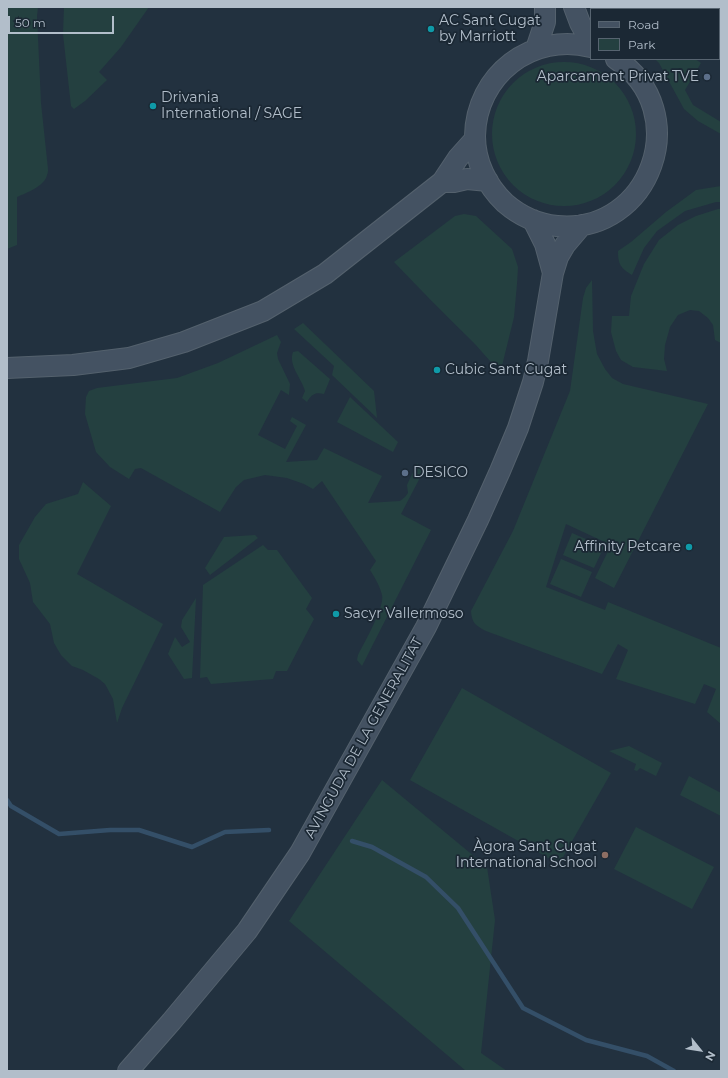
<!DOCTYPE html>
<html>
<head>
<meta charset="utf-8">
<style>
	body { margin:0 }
	#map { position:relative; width:728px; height:1078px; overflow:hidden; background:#22313f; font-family:Montserrat,sans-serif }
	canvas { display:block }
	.frame { position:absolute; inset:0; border:8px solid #b2beca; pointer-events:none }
	.legend { position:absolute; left:590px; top:8px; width:130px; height:52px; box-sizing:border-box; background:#1b2834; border:1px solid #576470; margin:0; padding:5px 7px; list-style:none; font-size:12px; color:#b2beca }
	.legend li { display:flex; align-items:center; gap:8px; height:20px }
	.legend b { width:20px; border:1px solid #576470 }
	.north { position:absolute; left:680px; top:1030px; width:40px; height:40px; -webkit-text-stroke:3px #1b2834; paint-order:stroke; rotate:120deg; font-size:11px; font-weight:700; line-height:16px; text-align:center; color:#b2beca }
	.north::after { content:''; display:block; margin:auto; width:14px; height:18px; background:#b2beca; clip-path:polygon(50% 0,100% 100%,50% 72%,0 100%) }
	.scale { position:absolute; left:8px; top:16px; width:106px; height:18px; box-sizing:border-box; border:2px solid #b2beca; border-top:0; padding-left:5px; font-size:12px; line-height:14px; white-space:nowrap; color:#b2beca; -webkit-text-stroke:3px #1b2834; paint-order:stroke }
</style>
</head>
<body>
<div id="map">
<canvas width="728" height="1078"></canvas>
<div class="frame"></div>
<ul class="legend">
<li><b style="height:5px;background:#445262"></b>Road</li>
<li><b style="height:11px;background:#244040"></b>Park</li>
</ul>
<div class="north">N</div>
<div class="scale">50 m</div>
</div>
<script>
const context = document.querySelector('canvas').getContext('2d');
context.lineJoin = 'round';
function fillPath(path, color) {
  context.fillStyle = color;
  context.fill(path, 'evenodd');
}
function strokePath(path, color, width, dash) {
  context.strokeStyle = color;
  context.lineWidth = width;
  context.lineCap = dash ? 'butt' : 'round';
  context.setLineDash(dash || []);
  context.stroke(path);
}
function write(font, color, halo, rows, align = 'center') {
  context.font = font + ' Montserrat,sans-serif';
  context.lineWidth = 3.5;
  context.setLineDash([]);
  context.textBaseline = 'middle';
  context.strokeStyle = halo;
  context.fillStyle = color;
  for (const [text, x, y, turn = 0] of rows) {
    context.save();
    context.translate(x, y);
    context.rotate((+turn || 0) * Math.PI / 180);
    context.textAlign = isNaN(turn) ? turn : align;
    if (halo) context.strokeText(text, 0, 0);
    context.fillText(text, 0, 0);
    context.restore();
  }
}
const green = new Path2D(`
	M 7,7 L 38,7 L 37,16 L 41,103 L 48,169 C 48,171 48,173 47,175 C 45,186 26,193 17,197 L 17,245 L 7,249 Z
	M 64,7 L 149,7 L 121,47 L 99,72 L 107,80 L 85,101 L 74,109 L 71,106 L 63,34 Z
	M 655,59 L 695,59 L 701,63 L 685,90 L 693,105 L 721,122 L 721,134 L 698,121 L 684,109 L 659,63 Z
	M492 134a72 72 0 1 1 144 0a72 72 0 1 1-144 0Z
	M 721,186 L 721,202 L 716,202 L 685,211 L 657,231 L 644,248 L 632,275 C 621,268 618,265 618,251 L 631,242 L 666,212 L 696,190 Z
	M 718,209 L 721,209 L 721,343 L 715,340 L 713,325 L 708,318 L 699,311 L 690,310 L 678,315 L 670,327 L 665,345 L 664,359 L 667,371 L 633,367 L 621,360 L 616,351 L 611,332 L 612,316 L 629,316 L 631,296 L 644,264 L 659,240 L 678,225 L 696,216 Z
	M 464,214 L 476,216 L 512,249 L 518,267 L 517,284 L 514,317 L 501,370 C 490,363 482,351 473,342 C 446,316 420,289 394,262 L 455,216 Z
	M 592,280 L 593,331 L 597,354 L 605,369 L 612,378 L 623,384 L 708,404 L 614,588 L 595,578 L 611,545 L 566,524 L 546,587 L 605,610 L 608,602 L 721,648 L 721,724 L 707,712 L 716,689 L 704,684 L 695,704 L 616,679 L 628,650 L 618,644 L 602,674 L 486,631 C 475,625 472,623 471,611 L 513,531 L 570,391 L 583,298 L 586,288 Z
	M 303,323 L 374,391 L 377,418 L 332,375 L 334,366 L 294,329 Z
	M 277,335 L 281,342 L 277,353 L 278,359 L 290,384 L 289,395 L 281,390 L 258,435 L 285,449 L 297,426 L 290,421 L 292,417 L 306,425 L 286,462 L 317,460 L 324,448 L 382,476 L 368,503 L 400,501 L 405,497 L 408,493 L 407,485 L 417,463 L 424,470 L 401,514 L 431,530 L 362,666 L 357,660 L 358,655 C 364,643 385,607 382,595 C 380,586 375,578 370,570 L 376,561 L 322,481 L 313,489 L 304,484 L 287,478 L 265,475 L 244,480 L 236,487 L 220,512 L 141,468 L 135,469 L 129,479 L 110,467 L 96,452 L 85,414 L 86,397 L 89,391 L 97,388 L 177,378 L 218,363 Z
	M 298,351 L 330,379 L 324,394 C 315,392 312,394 307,402 L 302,398 L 305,391 C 302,379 288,365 293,352 Z
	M 350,397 L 398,442 L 393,452 L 337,422 Z
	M 83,482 L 111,506 L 77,574 L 163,624 L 122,708 L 117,723 L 113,699 L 105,684 L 99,679 L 83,670 L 72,666 L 61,655 L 54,643 L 50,624 L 33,602 L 30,583 L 19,559 L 19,545 L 35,517 L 46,504 L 78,494 Z
	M 572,533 L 604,547 L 594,568 L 563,555 Z
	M 255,535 L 258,538 L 210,575 L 205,568 L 224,537 Z
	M 263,545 L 268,550 L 277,550 L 312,598 L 306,609 L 314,619 L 287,671 L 276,671 L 273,679 L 211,684 L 207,677 L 200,678 L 203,585 Z
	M 561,559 L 592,572 L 581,597 L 550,584 Z
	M 196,598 L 192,678 L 184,679 L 168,654 L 175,637 L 182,647 L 190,642 L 181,627 L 182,620 Z
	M 462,688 L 611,773 L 559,864 L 410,780 Z
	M 629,746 L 662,763 L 656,776 L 640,768 L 637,771 L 634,770 L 636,764 L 609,751 Z
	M 689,776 L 721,793 L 721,816 L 680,795 Z
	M 382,780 L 487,867 L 495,920 L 481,1053 L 507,1071 L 466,1071 L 289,921 Z
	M 636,827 L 714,867 L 692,909 L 614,869 Z`);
const stream = new Path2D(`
	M 7,800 L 11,806 L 59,834 L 110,830 L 139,830 L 192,847 L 225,832 L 269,830
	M 352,841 L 372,847 L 426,877 L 458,908 L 523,1008 L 586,1040 L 647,1056 L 674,1071`);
const secondary = new Path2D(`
	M 574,7 L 580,23 L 591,43
	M 591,47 C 532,32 476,75 475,136 C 475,162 487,186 505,203 C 520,216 538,224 557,226 C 651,235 695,111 616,59
	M 536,49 L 545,22 L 545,7
	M 442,182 L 454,182 L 467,179 L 488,181
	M 533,220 L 545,244 L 553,273
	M 7,368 L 73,365 L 129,358 L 184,342 L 263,311 L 325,274 L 442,182 L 458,158 L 475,139
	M 128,1071 L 171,1022 L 247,931 L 300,853 L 426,627 L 478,520 L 500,471 L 518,428 L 533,382 L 538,361 L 553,273 L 558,257 L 565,245 L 582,225`);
const markers = [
	[431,29,4,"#0f9aa8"],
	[707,77,4,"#5c6f8a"],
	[153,106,4,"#0f9aa8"],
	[437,370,4,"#0f9aa8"],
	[405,473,4,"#5c6f8a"],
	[689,547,4,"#0f9aa8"],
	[336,614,4,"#0f9aa8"],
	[605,855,4,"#8d6e63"]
];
const poiNames = [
	["AC Sant Cugat",439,21],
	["by Marriott",439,37],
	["Aparcament Privat TVE",699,77,"right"],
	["Drivania",161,98],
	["International / SAGE",161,114],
	["Cubic Sant Cugat",445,370],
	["DESICO",413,473],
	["Affinity Petcare",681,547,"right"],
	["Sacyr Vallermoso",344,614],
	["Àgora Sant Cugat",597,847,"right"],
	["International School",597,863,"right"]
];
const streetNames = [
	["AVINGUDA DE LA GENERALITAT",364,738,-61]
];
fillPath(green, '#244040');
strokePath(stream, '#344f68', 4.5);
strokePath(secondary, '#54616d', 22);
strokePath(secondary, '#445262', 20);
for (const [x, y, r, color] of markers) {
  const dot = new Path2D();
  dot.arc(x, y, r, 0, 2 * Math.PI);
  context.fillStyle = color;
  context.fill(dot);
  strokePath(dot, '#1b2834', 1.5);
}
write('14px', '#b2beca', '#1b2834', poiNames, 'left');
write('14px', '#b2beca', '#1b2834', streetNames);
</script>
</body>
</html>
